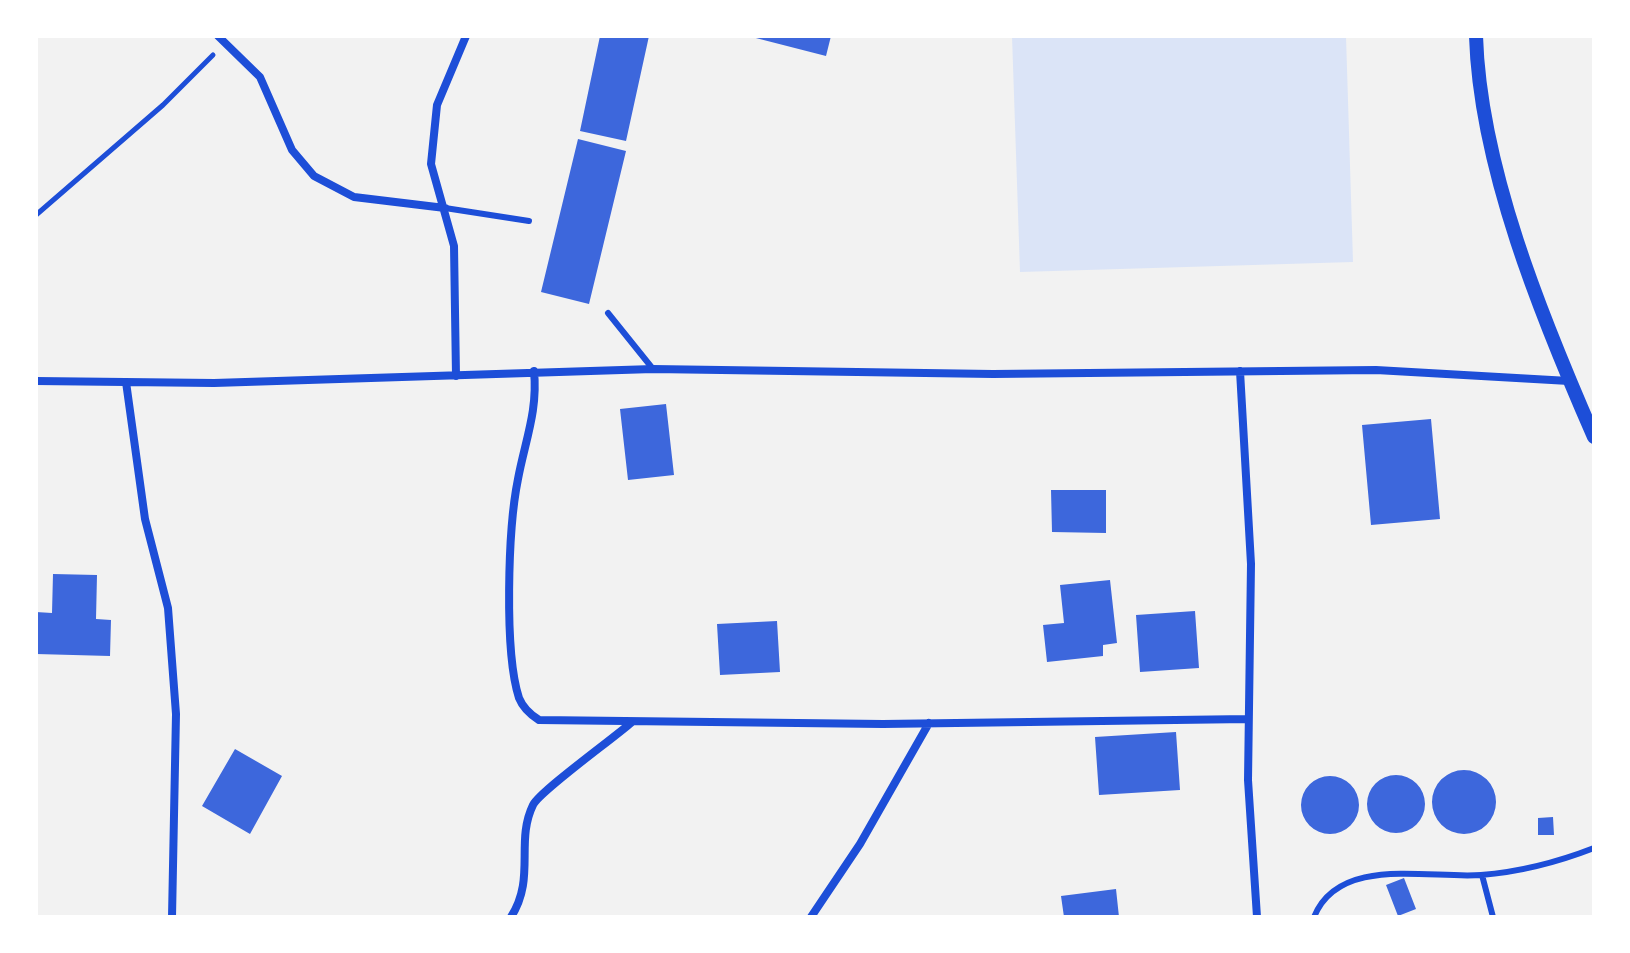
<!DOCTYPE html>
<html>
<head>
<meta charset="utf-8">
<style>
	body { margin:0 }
	#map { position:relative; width:1630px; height:953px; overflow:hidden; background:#f2f2f2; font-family:Barlow,sans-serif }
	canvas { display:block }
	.frame { position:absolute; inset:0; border:38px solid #fff; pointer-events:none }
</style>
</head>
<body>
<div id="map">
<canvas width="1630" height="953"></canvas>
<div class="frame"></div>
</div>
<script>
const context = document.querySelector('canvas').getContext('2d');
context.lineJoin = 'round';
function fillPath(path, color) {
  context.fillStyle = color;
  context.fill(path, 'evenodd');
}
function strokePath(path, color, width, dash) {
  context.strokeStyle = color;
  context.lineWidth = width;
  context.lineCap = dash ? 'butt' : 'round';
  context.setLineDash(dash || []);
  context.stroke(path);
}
const green = new Path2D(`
	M 1012,36 L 1346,36 L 1353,262 L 1020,272 Z`);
const building = new Path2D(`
	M 600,36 L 649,36 L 626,141 L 580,131 Z
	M 748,36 L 831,36 L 826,56 Z
	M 578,139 L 626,151 L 589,304 L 541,292 Z
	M 666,404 L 674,475 L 628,480 L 620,409 Z
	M 1431,419 L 1440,519 L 1371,525 L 1362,425 Z
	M 1051,490 L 1106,490 L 1106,533 L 1052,532 Z
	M 53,574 L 97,575 L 96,619 L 111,620 L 110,656 L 36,654 L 36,612 L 52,613 Z
	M 1110,580 L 1117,643 L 1103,645 L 1103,656 L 1047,662 L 1043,625 L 1064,623 L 1060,585 Z
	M 1195,611 L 1199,668 L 1140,672 L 1136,615 Z
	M 777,621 L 780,672 L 720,675 L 717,624 Z
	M 1176,732 L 1180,790 L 1099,795 L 1095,737 Z
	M 235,749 L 282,776 L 250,834 L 202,806 Z
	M1432 802a32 32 0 1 1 64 0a32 32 0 1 1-64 0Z
	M1367 804a29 29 0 1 1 58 0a29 29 0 1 1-58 0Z
	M1301 805a29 29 0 1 1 58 0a29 29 0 1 1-58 0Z
	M 1553,817 L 1554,835 L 1538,835 L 1538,818 Z
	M 1404,878 L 1416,909 L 1398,916 L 1386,885 Z
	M 1116,889 L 1119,917 L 1064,917 L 1061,896 Z`);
const path = new Path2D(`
	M 36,215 L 163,105 L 213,55`);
const service = new Path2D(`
	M 445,208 L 529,221
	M 608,313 L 653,369
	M 1482,875 L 1493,917
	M 1314,917 C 1339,855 1428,879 1481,875 C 1519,872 1558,862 1594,848`);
const minor = new Path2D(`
	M 218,36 L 260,77 L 292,150 L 314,176 L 354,197 L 445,208
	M 534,371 C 538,411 525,441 518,479 C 508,528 504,652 519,698 C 523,708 531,715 539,720 L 883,724 L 1248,719
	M 1240,371 L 1251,564 L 1248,780 L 1257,917
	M 456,376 L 454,246 L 431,164 L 437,105 L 466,36
	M 36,381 L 214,383 L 653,369 L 993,374 L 1376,370 L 1569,381
	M 126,382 L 145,519 L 168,608 L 176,714 L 172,917
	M 511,917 C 536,878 515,842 533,805 C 540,791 614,738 632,722
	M 811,917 L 860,844 L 929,723`);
const tertiary = new Path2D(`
	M 1476,36 C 1480,167 1542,318 1594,437`);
fillPath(green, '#dbe4f7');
fillPath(building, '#3d67dc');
strokePath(path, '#1d4ed8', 5);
strokePath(service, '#1d4ed8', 6);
strokePath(minor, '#1d4ed8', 8);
strokePath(tertiary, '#1d4ed8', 14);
</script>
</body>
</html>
